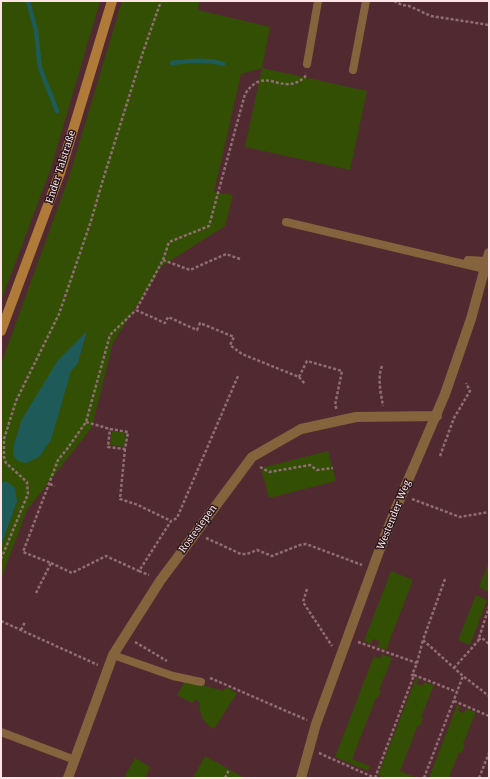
<!DOCTYPE html>
<html>
<head>
<meta charset="utf-8">
<style>
	body { margin:0 }
	#map { position:relative; width:490px; height:779px; overflow:hidden; background:#512a31; font-family:"Noto Serif",serif }
	canvas { display:block }
	.frame { position:absolute; inset:0; border:2px solid #fee4e7; pointer-events:none }
</style>
</head>
<body>
<div id="map">
<canvas width="490" height="779"></canvas>
<div class="frame"></div>
</div>
<script>
const context = document.querySelector('canvas').getContext('2d');
context.lineJoin = 'round';
function fillPath(path, color) {
  context.fillStyle = color;
  context.fill(path, 'evenodd');
}
function strokePath(path, color, width, dash) {
  context.strokeStyle = color;
  context.lineWidth = width;
  context.lineCap = dash ? 'butt' : 'round';
  context.setLineDash(dash || []);
  context.stroke(path);
}
function write(font, color, halo, rows, align = 'center') {
  context.font = font + ' "Noto Serif",serif';
  context.lineWidth = 3;
  context.setLineDash([]);
  context.textBaseline = 'middle';
  context.strokeStyle = halo;
  context.fillStyle = color;
  for (const [text, x, y, turn = 0] of rows) {
    context.save();
    context.translate(x, y);
    context.rotate((+turn || 0) * Math.PI / 180);
    context.textAlign = isNaN(turn) ? turn : align;
    if (halo) context.strokeText(text, 0, 0);
    context.fillText(text, 0, 0);
    context.restore();
  }
}
const green = new Path2D(`
	M 1,1 L 100,1 L 51,168 L 1,301 Z
	M 122,1 L 200,1 L 198,10 L 270,27 L 262,68 L 367,91 L 350,170 L 245,147 L 262,68 L 241,74 L 214,192 L 233,195 L 225,226 L 162,266 L 113,343 L 92,427 L 27,510 L 1,579 L 1,547 L 17,501 L 6,481 L 1,483 L 1,364 L 69,177 ZM 87,332 L 78,363 L 22,419 L 58,361 Z
	M 112,431 L 126,433 L 124,447 L 110,445 Z
	M 328,451 L 336,481 L 269,498 L 261,468 Z
	M 489,561 L 489,592 L 479,587 Z
	M 391,571 L 413,580 L 386,650 L 378,647 L 380,641 L 373,639 L 371,644 L 364,641 Z
	M 476,595 L 487,600 L 470,645 L 458,640 Z
	M 382,654 L 392,658 L 379,690 L 381,691 L 378,698 L 376,698 L 352,759 L 370,766 L 368,771 L 335,757 L 374,656 L 380,659 Z
	M 187,678 L 202,685 L 223,691 L 226,687 L 237,693 L 214,729 C 203,722 199,716 200,702 L 195,700 L 192,703 L 177,695 Z
	M 416,678 L 418,679 L 416,684 L 422,686 L 424,682 L 434,685 L 421,717 L 423,718 L 420,726 L 418,725 L 400,771 L 417,778 L 384,778 L 378,775 Z
	M 457,705 L 460,706 L 458,711 L 464,713 L 466,709 L 476,712 L 463,744 L 465,745 L 462,753 L 459,752 L 449,778 L 429,778 Z
	M 205,756 L 243,777 L 243,778 L 193,778 Z
	M 135,758 L 150,767 L 145,778 L 124,778 Z`);
const water = new Path2D(`
	M 87,331 L 78,363 L 71,371 L 51,440 L 39,457 L 26,463 L 18,461 L 13,455 L 14,444 L 22,419 L 58,360 Z
	M 6,481 L 15,488 L 17,501 L 1,547 L 1,483 Z`);
const stream = new Path2D(`
	M 28,1 L 36,31 L 40,68 L 57,111
	M 172,63 C 190,61 206,59 223,64`);
const path = new Path2D(`
	M 394,1 L 402,5 L 409,6 L 431,16 L 489,25
	M 240,259 L 226,254 L 190,270 L 163,260 L 136,310 L 165,323 L 168,317 L 197,330 L 200,323 L 234,337 L 230,345 L 242,354 L 299,377 L 307,361 L 342,371 L 335,405 L 337,410
	M 163,260 L 169,242 L 209,226 L 245,94 C 266,63 281,98 305,77 L 306,73
	M 382,366 C 377,379 381,393 383,406
	M 299,377 L 305,384
	M 86,422 L 110,429 L 128,432 L 125,449 L 108,447 L 110,429
	M 125,449 L 120,499 L 138,505 L 171,521
	M 440,456 L 454,418 L 470,391 L 466,383
	M 260,467 L 269,472 L 310,465 L 317,470 L 333,468
	M 50,484 L 55,486
	M 412,499 L 460,517 L 489,512
	M 206,538 L 241,554 L 247,554 L 257,550 L 272,556 L 300,545 L 306,544 L 362,565
	M 1,559 L 28,494 L 27,482 L 6,463 L 4,457 L 4,439 L 16,401 L 59,314 L 91,221 L 102,183 L 143,52 L 161,1
	M 51,563 L 72,573 L 106,556 L 139,571 L 171,521 L 177,518 L 238,376
	M 139,571 L 149,575
	M 445,579 L 423,640 L 463,676 L 489,696
	M 307,589 L 303,602 L 332,646
	M 36,593 L 51,563 L 23,552 L 58,460 L 67,449 L 86,422 L 110,335 L 136,310
	M 1,621 L 98,665
	M 21,630 L 25,622
	M 478,640 L 482,638 L 489,644
	M 135,642 L 167,661
	M 358,642 L 417,663
	M 454,668 L 478,641 L 489,607
	M 414,675 L 457,692
	M 210,678 L 307,720
	M 454,701 L 489,716
	M 319,753 L 375,778
	M 225,778 L 229,770
	M 375,778 L 414,675 L 412,675 L 417,663 L 423,640
	M 424,778 L 463,676
	M 479,778 L 489,753`);
const lane = new Path2D(`
	M 307,64 L 318,1
	M 353,70 L 366,1
	M 286,222 L 485,269
	M 468,260 L 487,261
	M 113,655 L 173,676 L 201,682
	M 1,732 L 75,760`);
const street = new Path2D(`
	M 68,778 L 113,655 L 160,581 L 252,457 L 301,429 L 356,417 L 437,416
	M 301,778 L 316,724 L 378,554 L 394,513 L 445,394 L 471,319 L 489,253`);
const secondary = new Path2D(`
	M 1,331 L 60,173 L 112,1`);
const streetNames = [
	["Ender Talstraße",61,167,-72],
	["Westender Weg",394,515,-68],
	["Rostesiepen",198,529,-54]
];
fillPath(green, '#334f03');
fillPath(water, '#1e5b58');
strokePath(stream, '#1e5b58', 4.5);
strokePath(path, '#906d73', 2.5, [3, 2]);
strokePath(lane, '#85633c', 8);
strokePath(street, '#85633c', 10);
strokePath(secondary, '#b07b38', 10);
write('10px', '#fee4e7', '#2b191c', streetNames);
</script>
</body>
</html>
